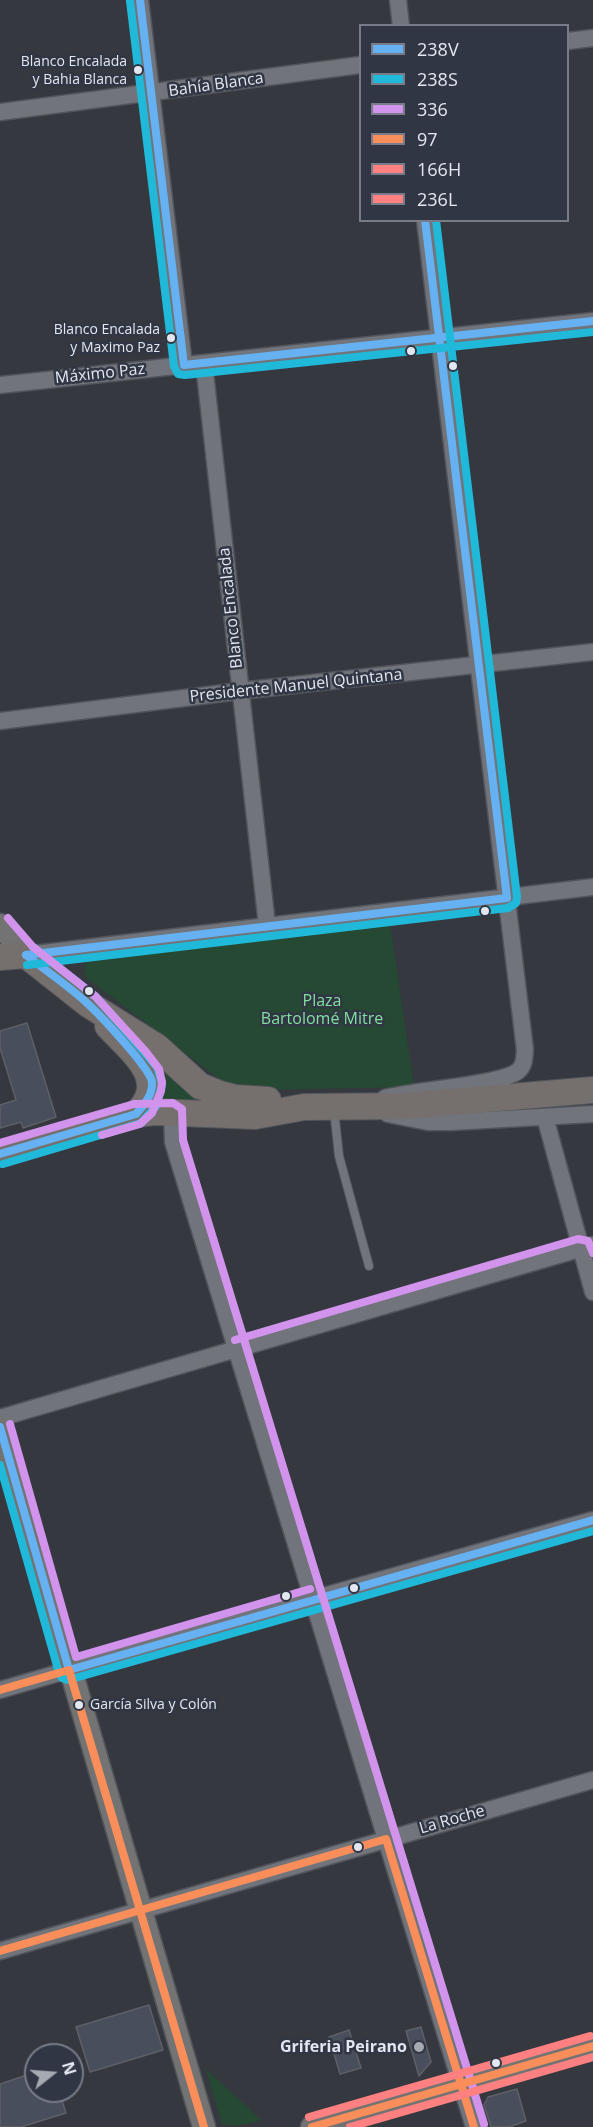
<!DOCTYPE html>
<html>
<head>
<meta charset="utf-8">
<style>
	body { margin:0 }
	#map { position:relative; width:593px; height:2127px; overflow:hidden; background:#35383f; font-family:"Open Sans",sans-serif }
	canvas { display:block }
	.legend { position:absolute; left:359px; top:24px; width:210px; height:198px; box-sizing:border-box; background:#303644; border:2px solid #777c88; margin:0; padding:8px 10px; list-style:none; font-size:18px; color:#e2e6ef }
	.legend li { display:flex; align-items:center; gap:12px; height:30px }
	.legend b { width:30px; border:2px solid #777c88 }
	.north { position:absolute; left:24px; top:2043px; width:60px; height:60px; box-sizing:border-box; background:#303644; border:2px solid #777c88; border-radius:50%; rotate:73deg; font-size:16px; font-weight:700; line-height:24px; text-align:center; color:#e2e6ef }
	.north::after { content:''; display:block; margin:auto; width:21px; height:27px; background:#a5a9b1; clip-path:polygon(50% 0,100% 100%,50% 72%,0 100%) }
</style>
</head>
<body>
<div id="map">
<canvas width="593" height="2127"></canvas>
<ul class="legend">
<li><b style="height:8px;background:#66b1f2"></b>238V</li>
<li><b style="height:8px;background:#20b9da"></b>238S</li>
<li><b style="height:8px;background:#d193ec"></b>336</li>
<li><b style="height:8px;background:#fa8e5a"></b>97</li>
<li><b style="height:8px;background:#ff8080"></b>166H</li>
<li><b style="height:8px;background:#ff8080"></b>236L</li>
</ul>
<div class="north">N</div>
</div>
<script>
const context = document.querySelector('canvas').getContext('2d');
context.lineJoin = 'round';
function fillPath(path, color) {
  context.fillStyle = color;
  context.fill(path, 'evenodd');
}
function strokePath(path, color, width, dash) {
  context.strokeStyle = color;
  context.lineWidth = width;
  context.lineCap = dash ? 'butt' : 'round';
  context.setLineDash(dash || []);
  context.stroke(path);
}
function write(font, color, halo, rows, align = 'center') {
  context.font = font + ' "Open Sans",sans-serif';
  context.lineWidth = 5;
  context.setLineDash([]);
  context.textBaseline = 'middle';
  context.strokeStyle = halo;
  context.fillStyle = color;
  for (const [text, x, y, turn = 0] of rows) {
    context.save();
    context.translate(x, y);
    context.rotate((+turn || 0) * Math.PI / 180);
    context.textAlign = isNaN(turn) ? turn : align;
    if (halo) context.strokeText(text, 0, 0);
    context.fillText(text, 0, 0);
    context.restore();
  }
}
const green = new Path2D(`
	M 390,923 L 414,1087 L 259,1090 L 227,1085 L 88,979 L 85,975 L 84,965 L 88,962 Z
	M 150,1052 L 214,1100 L 151,1107 Z
	M 206,2069 L 261,2120 C 248,2124 236,2127 222,2124 Z`);
const building = new Path2D(`
	M 27,1023 L 56,1117 L 23,1128 L 21,1122 L 0,1128 L 0,1105 L 16,1100 L 0,1048 L 0,1031 Z
	M 149,2005 L 163,2050 L 90,2072 L 76,2027 Z
	M 421,2027 L 431,2062 L 419,2076 L 406,2031 Z
	M 349,2030 L 361,2068 L 340,2074 L 329,2037 Z
	M 36,2072 L 36,2091 L 59,2091 L 66,2113 L 21,2127 L 0,2127 L 0,2084 Z
	M 517,2089 L 526,2121 L 509,2127 L 491,2127 L 484,2105 L 488,2097 Z`);
const lane = new Path2D(`
	M 334,1110 L 339,1156 L 369,1266`);
const street = new Path2D(`
	M 140,0 L 184,365
	M 398,0 L 401,26
	M 568,41 L 593,38
	M 0,112 L 360,65
	M 204,364 L 267,925
	M 0,385 L 593,321
	M 0,721 L 240,691 L 593,652
	M 26,955 L 593,887
	M 385,1098 C 413,1090 501,1085 518,1071 C 525,1065 524,1058 525,1050 L 425,220
	M 172,1113 L 173,1142 L 474,2127
	M 388,1114 L 428,1122 L 451,1122 L 593,1114
	M 545,1117 L 593,1292
	M 0,1418 L 593,1245
	M 0,1690 L 313,1599 L 593,1520
	M 0,1951 L 593,1780`);
const secondary = new Path2D(`
	M 0,925 L 26,955
	M 0,1427 L 204,2127
	M 312,2127 L 593,2046`);
const primary = new Path2D(`
	M 0,957 L 26,955 L 88,1004 L 157,1047 L 200,1086 L 220,1094 L 236,1098 L 268,1100
	M 108,1026 C 133,1053 171,1080 136,1114
	M 0,1154 L 136,1114 L 155,1112 L 255,1116 L 304,1107 L 404,1106 L 593,1090`);
const bus1 = new Path2D(`
	M 140,0 L 184,365 L 593,321
	M 26,955 L 507,898 L 425,220
	M 0,1154 L 136,1114 C 144,1105 153,1095 152,1082 C 150,1068 100,1015 88,1004 C 69,986 46,971 26,955
	M 0,1427 L 69,1670 L 593,1520`);
const bus2 = new Path2D(`
	M 130,1 L 174,366 L 178,374 L 185,375 L 593,332
	M 27,965 L 508,908 L 516,903 L 517,897 L 436,220
	M 3,1164 L 141,1123 L 157,1105 L 162,1084 L 157,1067 L 96,997 L 33,947
	M 0,1465 L 59,1673 L 62,1678 L 68,1680 L 593,1531`);
const bus3 = new Path2D(`
	M 8,918 L 33,947 L 95,996 L 146,1052 L 159,1069 L 162,1082 L 161,1091 L 152,1113 L 140,1124 L 102,1135
	M 0,1143 L 134,1104 L 173,1103 L 182,1109 L 183,1140 L 484,2124
	M 235,1340 L 578,1239 L 588,1241 L 593,1253
	M 10,1424 L 76,1657 L 310,1589`);
const bus4 = new Path2D(`
	M 0,1690 L 69,1670 L 204,2127
	M 0,1951 L 386,1839 L 474,2127
	M 312,2127 L 593,2046`);
const bus5 = new Path2D(`
	M 350,2127 L 593,2057`);
const bus6 = new Path2D(`
	M 309,2117 L 590,2036`);
const markers = [
	[138,70,5,"#e2e6ef"],
	[171,338,5,"#e2e6ef"],
	[411,351,5,"#e2e6ef"],
	[453,366,5,"#e2e6ef"],
	[485,911,5,"#e2e6ef"],
	[89,991,5,"#e2e6ef"],
	[354,1588,5,"#e2e6ef"],
	[286,1596,5,"#e2e6ef"],
	[79,1705,5,"#e2e6ef"],
	[358,1847,5,"#e2e6ef"],
	[419,2047,6,"#a5a9b1"],
	[496,2063,5,"#e2e6ef"]
];
const busNames = [
	["Blanco Encalada",127,62],
	["y Bahia Blanca",127,80],
	["Blanco Encalada",160,330],
	["y Maximo Paz",160,348],
	["García Silva y Colón",90,1705,"left"]
];
const streetNames = [
	["Bahía Blanca",216,85,-8],
	["Máximo Paz",100,374,-6],
	["Blanco Encalada",231,608,-96],
	["Presidente Manuel Quintana",296,686,-6],
	["La Roche",452,1820,-16]
];
const parkNames = [
	["Plaza",322,1001],
	["Bartolomé Mitre",322,1019]
];
const poiNames = [
	["Griferia Peirano",407,2047]
];
fillPath(green, '#254932');
fillPath(building, '#484e5c');
strokePath(building, '#5d6066', 1.5);
strokePath(lane, '#51545a', 10);
strokePath(street, '#51545a', 19);
strokePath(secondary, '#51545a', 25);
strokePath(primary, '#51545a', 28);
strokePath(lane, '#71747a', 8);
strokePath(street, '#71747a', 16);
strokePath(secondary, '#737374', 22);
strokePath(primary, '#75706e', 26);
strokePath(bus1, '#66b1f2', 8);
strokePath(bus2, '#20b9da', 8);
strokePath(bus3, '#d193ec', 8);
strokePath(bus4, '#fa8e5a', 8);
strokePath(bus5, '#ff8080', 8);
strokePath(bus6, '#ff8080', 8);
for (const [x, y, r, color] of markers) {
  const dot = new Path2D();
  dot.arc(x, y, r, 0, 2 * Math.PI);
  context.fillStyle = color;
  context.fill(dot);
  strokePath(dot, '#303644', 2);
}
write('14px', '#e2e6ef', '#303644', busNames, 'right');
write('16px', '#e2e6ef', '#303644', streetNames);
write('16px', '#80e09e', '#303644', parkNames);
write('bold 16px', '#e2e6ef', '#303644', poiNames, 'right');
</script>
</body>
</html>
